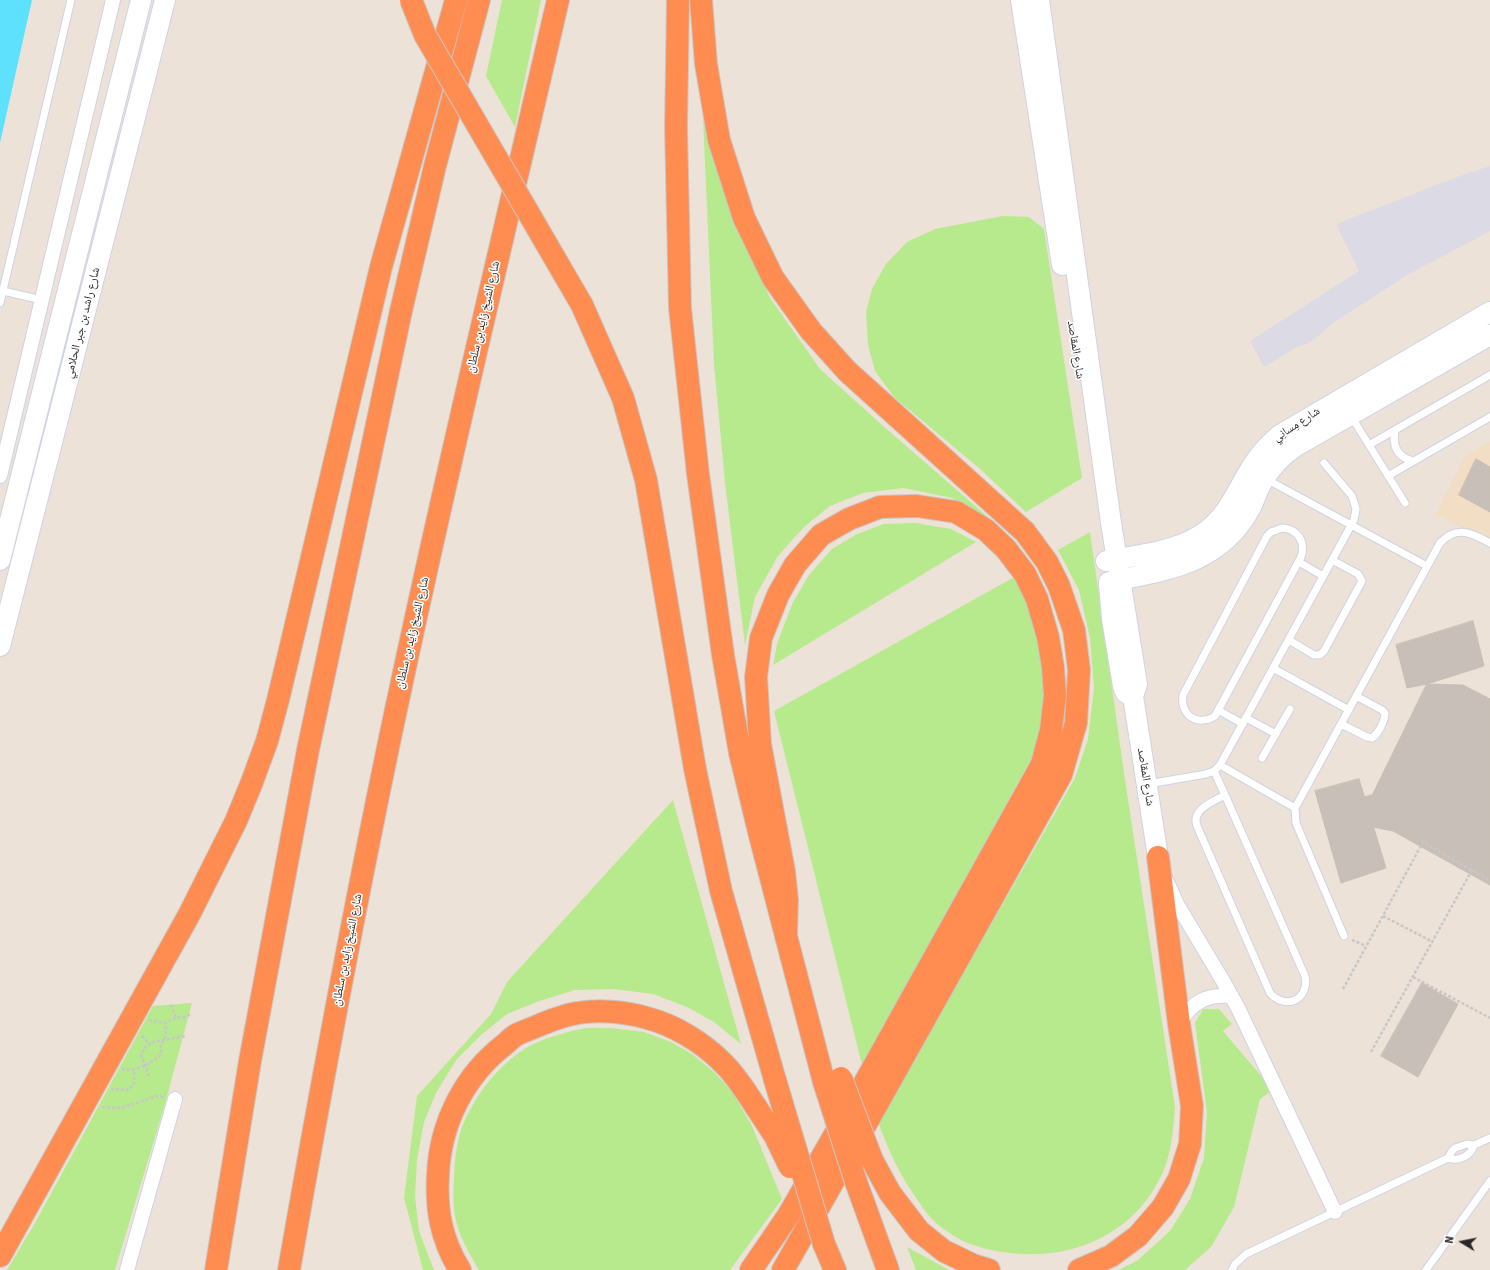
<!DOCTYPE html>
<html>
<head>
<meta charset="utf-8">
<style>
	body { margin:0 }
	#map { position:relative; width:1490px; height:1270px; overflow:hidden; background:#ede2d8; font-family:"Source Sans 3",sans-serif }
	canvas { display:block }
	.north { position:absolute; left:1442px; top:1222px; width:40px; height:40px; -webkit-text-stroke:3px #fff; paint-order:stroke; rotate:280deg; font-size:11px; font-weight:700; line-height:16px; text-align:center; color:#282828 }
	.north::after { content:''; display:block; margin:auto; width:14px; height:18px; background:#282828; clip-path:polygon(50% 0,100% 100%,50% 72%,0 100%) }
</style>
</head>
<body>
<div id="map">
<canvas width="1490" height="1270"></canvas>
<div class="north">N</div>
</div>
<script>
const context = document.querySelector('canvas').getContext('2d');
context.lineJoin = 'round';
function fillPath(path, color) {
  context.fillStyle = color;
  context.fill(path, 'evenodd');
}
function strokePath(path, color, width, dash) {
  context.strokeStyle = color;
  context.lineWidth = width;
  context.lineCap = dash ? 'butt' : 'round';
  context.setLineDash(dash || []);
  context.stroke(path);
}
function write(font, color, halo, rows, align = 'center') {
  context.font = font + ' "Source Sans 3","Noto Naskh Arabic",sans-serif';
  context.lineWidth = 3;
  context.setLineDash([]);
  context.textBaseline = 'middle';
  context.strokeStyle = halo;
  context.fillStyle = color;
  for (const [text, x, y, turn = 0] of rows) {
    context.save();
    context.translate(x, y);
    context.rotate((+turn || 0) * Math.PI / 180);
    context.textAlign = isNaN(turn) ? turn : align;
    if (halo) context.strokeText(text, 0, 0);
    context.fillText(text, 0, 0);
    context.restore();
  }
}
const industrial = new Path2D(`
	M 1490,166 L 1490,231 L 1409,274 L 1333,323 L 1321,334 L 1306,344 L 1297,347 L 1264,367 L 1250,341 L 1359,271 L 1336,224 L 1460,176 Z`);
const education = new Path2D(`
	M 1490,441 L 1490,543 L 1436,514 L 1464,457 Z`);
const green = new Path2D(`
	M 502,0 L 541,0 L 515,127 L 486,76 Z
	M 703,118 L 727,198 L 770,298 L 820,369 L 882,425 L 996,524 L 952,498 L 904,488 L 863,493 L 830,506 L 804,527 L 778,556 L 755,597 L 745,645 L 725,483 L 714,364 Z
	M 1003,216 L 1029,217 L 1044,229 L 1082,478 L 1026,512 L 979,468 L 894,397 L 875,371 L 868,345 L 866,312 L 872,289 L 886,264 L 907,242 L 935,229 Z
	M 915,523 L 951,529 L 976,542 L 773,665 L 777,644 L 793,602 L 809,575 L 832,549 L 857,534 L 884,524 Z
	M 1090,532 L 1125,780 L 1175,1107 C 1173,1130 1172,1151 1163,1172 C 1129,1249 1042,1270 967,1243 C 955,1237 942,1229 932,1219 C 927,1214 923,1208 919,1202 C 900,1176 889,1152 878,1122 L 1075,778 L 1088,739 L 1094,688 L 1090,638 L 1079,590 L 1058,550 Z
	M 1018,575 L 1048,666 L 1043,728 L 1031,759 L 862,1065 L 774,711 Z
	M 673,800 L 741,1044 L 714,1022 L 687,1007 L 653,994 L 613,989 L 575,990 L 539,1001 L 507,1014 L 481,1035 L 457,1059 L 437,1091 L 424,1122 L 417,1160 L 415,1196 L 419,1231 L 434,1270 L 423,1270 L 404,1198 L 417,1096 L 491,1014 L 507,982 Z
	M 192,1003 L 165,1104 L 115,1270 L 7,1270 L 35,1223 L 153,1006 Z
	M 1203,1009 L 1219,1009 L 1232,1024 L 1223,1031 L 1273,1090 L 1260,1099 L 1234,1207 L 1211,1247 L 1185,1270 L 1119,1270 L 1138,1260 L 1170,1231 L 1190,1199 L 1204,1158 L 1207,1112 L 1195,1023 Z
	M 611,1028 L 644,1032 L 671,1042 L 692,1054 L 714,1072 L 733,1093 L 752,1126 L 782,1199 L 730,1270 L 479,1270 C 470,1255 460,1238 456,1221 C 453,1208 453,1194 454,1181 C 454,1165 456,1148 460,1133 C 471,1100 496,1067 526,1048 C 541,1039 563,1033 580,1029 C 590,1027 601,1028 611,1028 Z
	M 907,1247 L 949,1270 L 916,1270 Z`);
const water = new Path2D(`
	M 0,0 L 32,0 L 0,143 Z`);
const building = new Path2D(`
	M 1476,459 L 1490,467 L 1490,512 L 1459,495 Z
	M 1473,621 L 1484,666 L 1427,684 L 1407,688 L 1396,645 Z
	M 1427,684 L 1463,685 L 1490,699 L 1490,885 L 1393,831 L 1373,827 L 1364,797 L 1372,795 Z
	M 1359,779 L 1386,868 L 1341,883 L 1315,791 Z
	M 1422,983 L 1458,1004 L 1418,1077 L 1381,1056 Z`);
const path = new Path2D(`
	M 1383,916 L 1433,942
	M 1352,940 L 1366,946
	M 1413,977 L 1490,1018
	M 1343,989 L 1423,842 L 1490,881
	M 171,1005 L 176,1018
	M 149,1020 L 165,1023 L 176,1018 L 186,1017 L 189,1015 L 192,1015
	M 142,1036 L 150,1044
	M 1371,1052 L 1472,870
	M 122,1069 C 140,1071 147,1065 161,1055 L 161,1044 L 166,1036 L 165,1023
	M 149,1076 L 141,1055 L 146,1046 L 153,1042 L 186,1036
	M 111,1089 L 127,1090 L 134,1085 L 134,1070
	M 102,1107 L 121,1108 L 158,1096 L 163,1097`);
const lane = new Path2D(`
	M 3,291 L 42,300
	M 0,303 L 71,0
	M 1351,416 L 1405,503
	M 1395,430 C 1392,446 1397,457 1413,461
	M 1369,445 L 1490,375
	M 1388,476 L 1490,417
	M 1266,479 L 1427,566
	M 1282,528 C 1298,529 1306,542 1301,557 L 1215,716 C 1197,727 1180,715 1183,695 L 1267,536 L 1271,532 Z
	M 1299,562 L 1323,576
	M 1289,640 L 1314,655 L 1320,655 L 1324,651 L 1362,581 L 1358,574 L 1332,560
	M 1273,668 L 1349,710
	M 1218,710 L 1243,724
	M 1246,718 L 1276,734
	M 1341,724 L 1367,737 L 1372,738 C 1378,734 1385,721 1385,713 L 1382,710 L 1356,696
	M 1262,758 L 1290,709
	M 1220,765 L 1295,808
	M 1214,771 L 1225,795 L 1305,976 C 1310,999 1286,1011 1270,993 L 1197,826 C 1191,809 1213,802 1225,795
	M 1148,784 L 1206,774 L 1214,771 L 1220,765 L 1354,520 L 1356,509 L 1352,496 L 1324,463
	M 1344,936 L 1296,823 L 1295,808 L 1440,543 C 1457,525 1472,533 1490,543
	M 1448,1158 L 1452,1151 L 1455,1148 L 1467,1144 L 1474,1145 L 1490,1138
	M 1232,1270 L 1235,1264 L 1246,1254 L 1448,1158 C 1458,1162 1471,1156 1474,1145
	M 1426,1270 L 1490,1181`);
const street = new Path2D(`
	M 0,476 L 113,0
	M 1167,882 L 1177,904 L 1223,981 L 1238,1008 L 1335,1212
	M 1179,1024 C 1192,1002 1206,994 1231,996
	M 127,1270 L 175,1099`);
const secondary = new Path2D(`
	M 1021,0 L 1062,265
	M 1039,0 L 1111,523 L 1137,684 L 1133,696 L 1158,857
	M 0,560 L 141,0
	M 1106,561 C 1153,552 1201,551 1229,506 C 1247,477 1253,457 1280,435 L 1490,312
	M 1109,582 C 1166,570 1219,565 1250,509 C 1254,501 1257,492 1261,484 C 1270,468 1281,456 1296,446 L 1490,335
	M 1109,584 L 1112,619 L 1123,686 L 1126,693 L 1133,696
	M 0,646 L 165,0`);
const highway = new Path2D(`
	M 678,0 L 676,128 L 680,308 L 698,474 L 723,655 L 740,753 L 760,836 L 824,1082
	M 701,0 L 706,64 L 719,140 L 744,218 L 773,278 L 811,331 L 847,371 L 1025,532 L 1047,562 L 1059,586 L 1074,630 L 1079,670 L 1076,723 L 1061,775 L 875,1108 L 783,1270
	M 582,305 L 623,398 L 646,480 L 695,769 L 721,891 L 775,1080
	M 872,1160 L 890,1193 L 919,1231 L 944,1251 L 973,1265 L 989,1270
	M 856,1182 L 888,1270
	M 824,1244 L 835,1270
	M 0,1256 L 190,913 L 236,821 L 252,782 L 267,741 L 278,700 L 381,267 L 456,0
	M 216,1270 L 250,1061 L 308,750 L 401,311 L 435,166 L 479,0
	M 289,1270 C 320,1092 353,915 390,738 C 442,491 501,246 558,0
	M 460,1270 C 441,1239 436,1210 438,1175 C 440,1124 464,1076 504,1045 C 509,1041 513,1036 518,1034 C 524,1031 530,1029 535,1027 C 549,1021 564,1015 578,1013 C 598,1009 627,1012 647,1018 C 674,1025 702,1042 722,1062 C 736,1075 746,1092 756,1107
	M 751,1270 L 788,1216 L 864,1084 L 1042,764 L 1051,730 L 1055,696 L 1053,667 L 1048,637 L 1037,599 L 1025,574 L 1006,549 L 986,530 L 956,512 L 917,506 L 880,507 L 849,519 L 821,535 L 795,565 L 778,595 L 761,638 L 756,677 L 760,744 L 784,871 L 787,900 L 786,937
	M 1079,1270 L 1111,1256 L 1138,1236 L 1163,1207 L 1179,1179 L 1190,1144 L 1192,1106 L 1179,1024 L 1158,857`);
const highwayBridge = new Path2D(`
	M 411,0 L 425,35 L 582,305
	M 841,1078 L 872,1160
	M 775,1080 L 824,1244
	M 824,1082 L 856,1182
	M 756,1107 L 775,1136 L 790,1167`);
const streetNames = [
	["شارع الشيخ زايد بن سلطان",484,317,-77],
	["شارع راشد بن جبر الحلامي",83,323,-76],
	["شارع المقاصد",1075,350,81],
	["شارع مِسانِي",1297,425,-33],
	["شارع الشيخ زايد بن سلطان",413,633,-77],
	["شارع المقاصد",1145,777,81],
	["شارع الشيخ زايد بن سلطان",348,950,-79]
];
fillPath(industrial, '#dcdae4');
fillPath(education, '#f1dec5');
fillPath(green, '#b6ea8d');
fillPath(water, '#5ee1fc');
fillPath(building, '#c8bfb8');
strokePath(building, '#c8beb2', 1);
strokePath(lane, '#cdd3e4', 9);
strokePath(street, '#cdd3e4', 16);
strokePath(secondary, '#cdd3e4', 22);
strokePath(highway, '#c7c7c7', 24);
strokePath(path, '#c7c7c7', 2.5, [3, 2]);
strokePath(lane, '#fff', 7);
strokePath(street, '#fff', 14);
strokePath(secondary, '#fff', 20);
strokePath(highway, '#ff8c51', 22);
strokePath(highwayBridge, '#c7c7c7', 24, []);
strokePath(highwayBridge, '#ff8c51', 22);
write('12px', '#282828', '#fff', streetNames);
</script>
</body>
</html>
